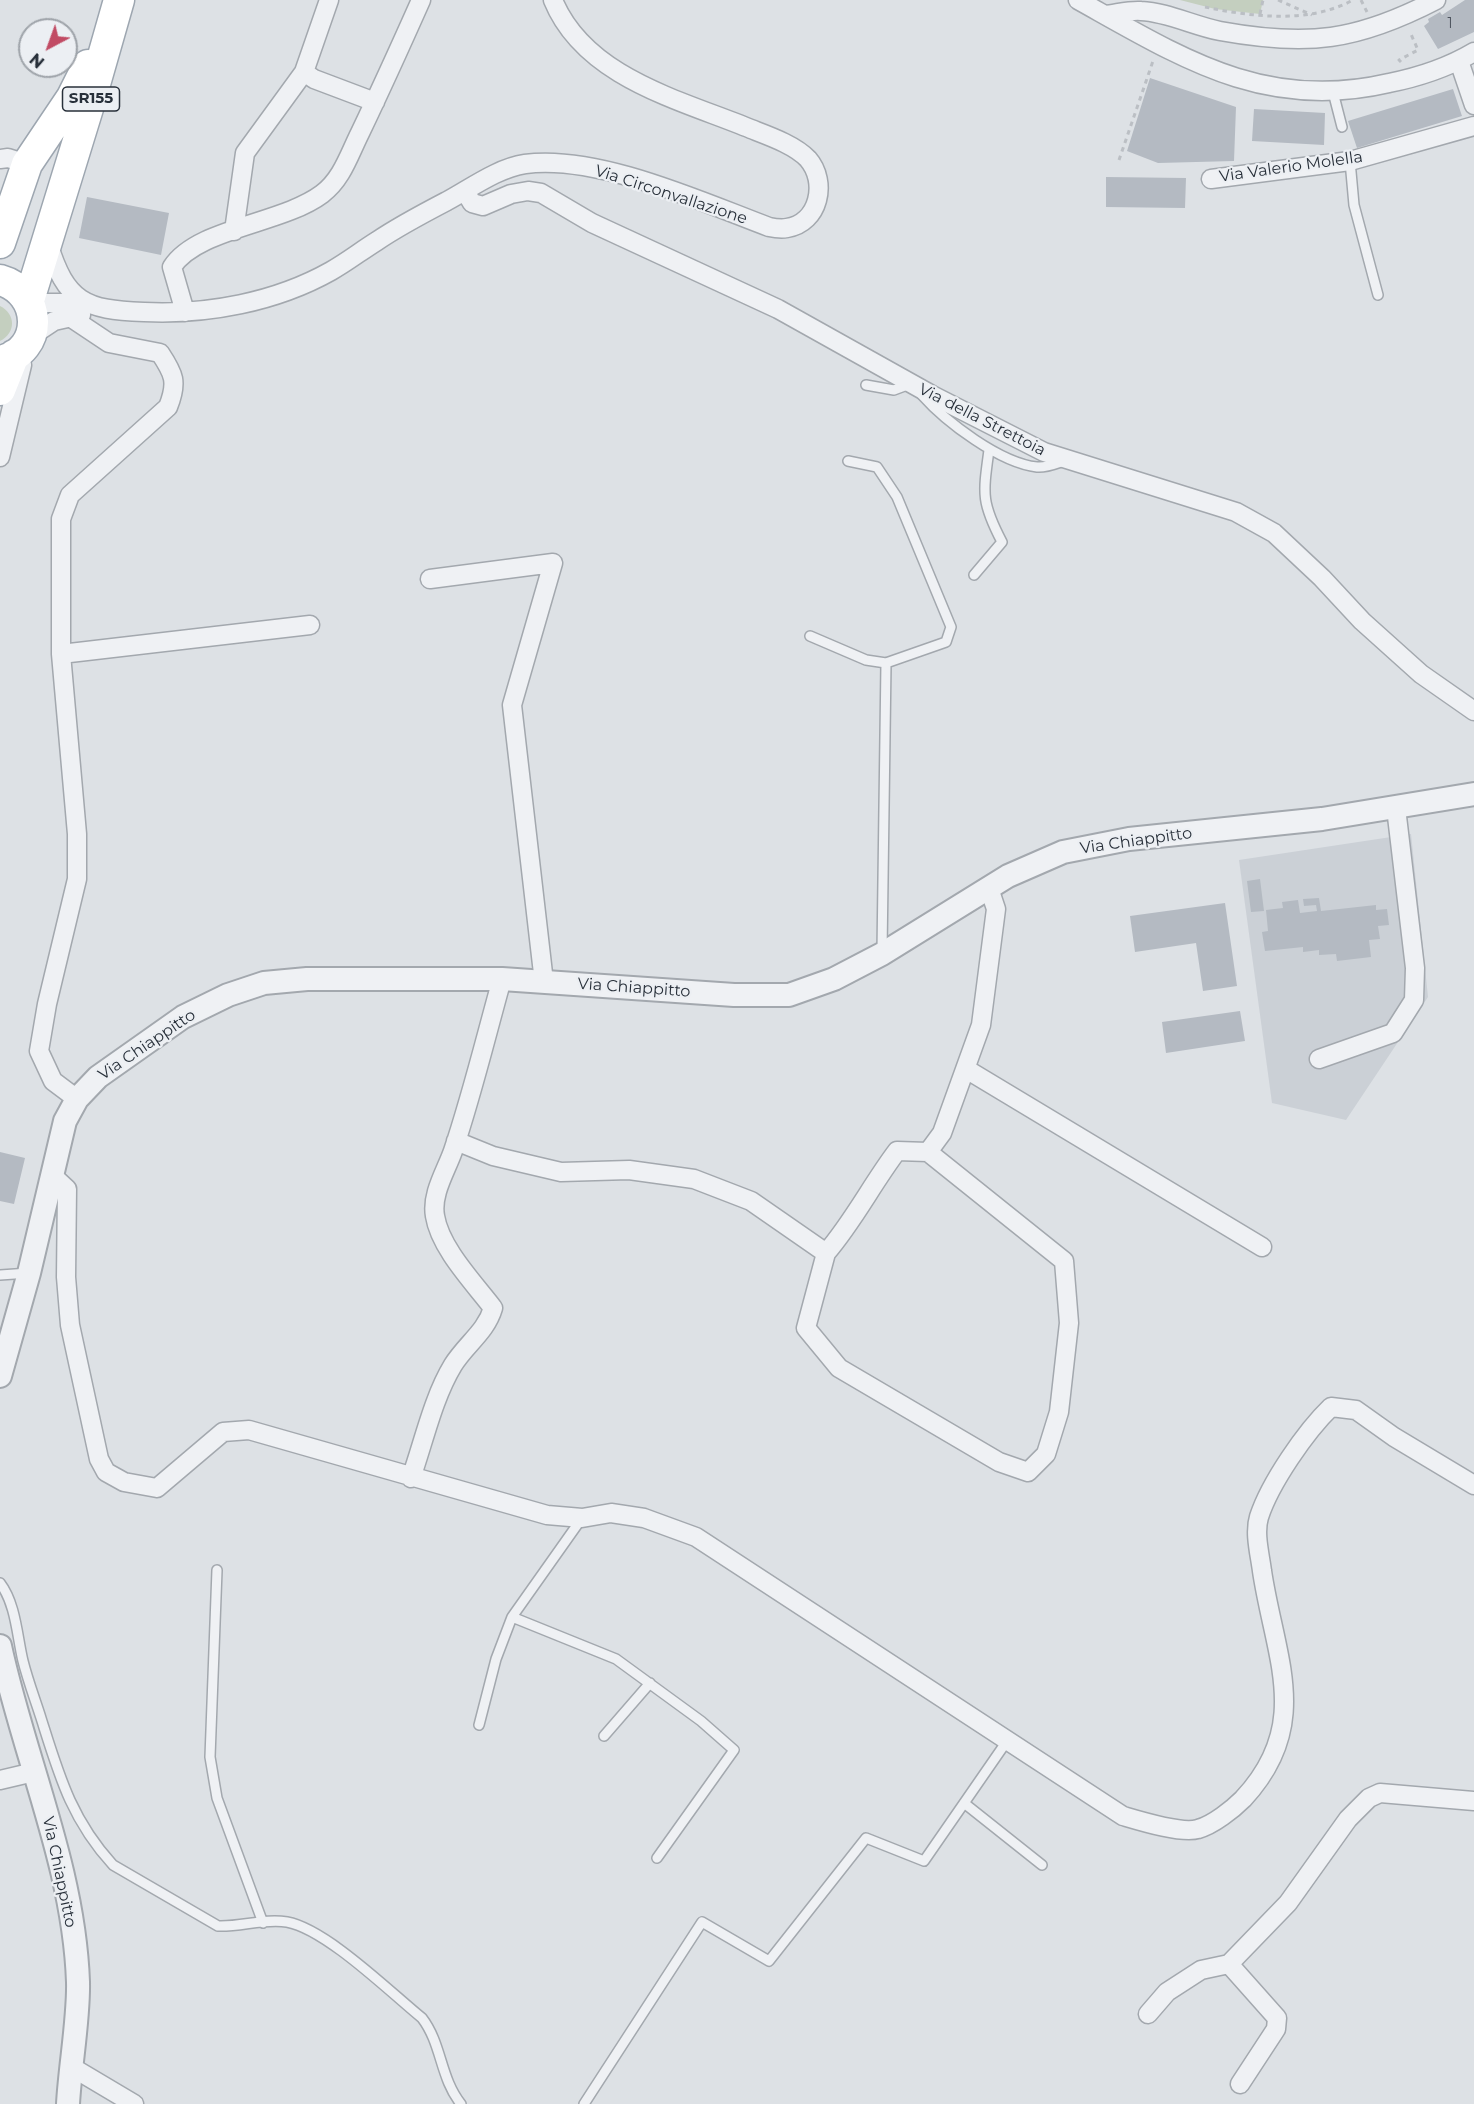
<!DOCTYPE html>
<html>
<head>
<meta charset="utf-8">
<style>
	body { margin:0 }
	#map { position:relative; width:1474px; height:2104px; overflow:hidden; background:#dde1e5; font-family:Montserrat,sans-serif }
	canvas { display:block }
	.north { position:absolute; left:18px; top:18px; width:60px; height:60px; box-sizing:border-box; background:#eceff3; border:2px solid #9ea3a9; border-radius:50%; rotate:221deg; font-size:16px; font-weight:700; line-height:24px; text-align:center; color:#28303a }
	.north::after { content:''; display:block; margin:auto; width:21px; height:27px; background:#c14b64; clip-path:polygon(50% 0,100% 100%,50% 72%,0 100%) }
</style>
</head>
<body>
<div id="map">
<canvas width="1474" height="2104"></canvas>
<div class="north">N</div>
</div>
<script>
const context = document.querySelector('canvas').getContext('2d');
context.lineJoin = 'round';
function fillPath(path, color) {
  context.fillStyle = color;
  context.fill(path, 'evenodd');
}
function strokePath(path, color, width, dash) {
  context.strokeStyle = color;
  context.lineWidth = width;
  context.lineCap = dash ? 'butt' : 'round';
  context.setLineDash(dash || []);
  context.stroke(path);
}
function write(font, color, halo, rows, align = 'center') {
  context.font = font + ' Montserrat,sans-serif';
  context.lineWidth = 4.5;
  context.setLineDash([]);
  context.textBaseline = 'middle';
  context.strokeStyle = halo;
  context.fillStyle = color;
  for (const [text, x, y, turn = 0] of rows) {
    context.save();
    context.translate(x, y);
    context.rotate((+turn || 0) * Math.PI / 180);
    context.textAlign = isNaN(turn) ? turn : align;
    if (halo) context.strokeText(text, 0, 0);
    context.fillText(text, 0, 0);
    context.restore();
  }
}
const built = new Path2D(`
	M 1411,834 L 1428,997 L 1346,1120 L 1272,1103 L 1239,860 Z`);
const green = new Path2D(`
	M 1180,0 L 1263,0 L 1260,14 L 1215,9 Z
	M 0,306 C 16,314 16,333 0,341 Z`);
const building = new Path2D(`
	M 1465,0 L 1474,0 L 1474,32 L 1438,49 L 1424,26 L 1429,22 L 1428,19 L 1440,12 L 1442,15 Z
	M 1150,78 L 1236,107 L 1234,161 L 1158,163 L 1127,151 Z
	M 1453,89 L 1462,116 L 1357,148 L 1348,121 Z
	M 1254,109 L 1325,113 L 1324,145 L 1252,141 Z
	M 1106,177 L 1186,178 L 1185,208 L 1106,207 Z
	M 87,197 L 169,213 L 161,255 L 79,238 Z
	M 1260,879 L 1264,911 L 1251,912 L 1247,881 Z
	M 1319,898 L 1321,911 L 1376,905 L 1376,910 L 1387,909 L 1389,925 L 1378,926 L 1380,939 L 1369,940 L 1371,957 L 1337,961 L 1336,954 L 1319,955 L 1319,950 L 1303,952 L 1303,947 L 1265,951 L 1262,932 L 1268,931 L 1266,910 L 1283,908 L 1282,902 L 1298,900 L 1300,913 L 1317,911 L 1316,905 L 1304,906 L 1303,899 Z
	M 1225,903 L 1237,986 L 1203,991 L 1196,943 L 1135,952 L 1130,916 Z
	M 1240,1011 L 1245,1041 L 1166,1053 L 1162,1022 Z
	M 0,1152 L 25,1158 L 14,1204 L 0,1201 Z`);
const path = new Path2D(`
	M 1278,0 L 1312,15
	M 1361,0 L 1367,12
	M 1205,7 C 1253,17 1309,24 1353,0
	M 1260,14 L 1263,0
	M 1401,62 L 1399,60 L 1418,50 L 1410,32
	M 1119,160 L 1153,61`);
const service = new Path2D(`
	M 1333,92 L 1342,127
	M 1350,161 L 1354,205 L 1378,295
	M 866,385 L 894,390 L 910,384
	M 922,395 C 946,422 1000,463 1037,467 C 1046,468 1055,464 1064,461
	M 848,461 L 877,467 L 897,497 L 951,627 L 946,642 L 886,663 L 882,952
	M 974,575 L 1002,542 C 981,502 983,494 989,450
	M 810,636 L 866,660 L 886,663
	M 0,1275 L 29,1273
	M 582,1518 L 512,1617 L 616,1659 L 701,1721 L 734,1750 L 657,1858
	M 217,1570 L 210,1757 L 217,1798 L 263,1923
	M 0,1583 C 16,1604 17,1636 23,1661 C 28,1681 35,1699 41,1718 C 59,1775 71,1819 113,1865 L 218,1926 C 241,1927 265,1918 287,1922 C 326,1929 390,1992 422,2018 C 442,2044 440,2078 461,2104
	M 479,1725 L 496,1659 L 512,1617
	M 604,1736 L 650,1683
	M 964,1803 L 1042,1865
	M 584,2104 L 702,1922 L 769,1961 L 866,1838 L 924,1861 L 1007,1741`);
const minor = new Path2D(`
	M 1078,0 C 1182,58 1265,112 1389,83 C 1419,77 1447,68 1474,52
	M 1105,15 C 1116,14 1129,10 1141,11 C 1167,12 1194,26 1220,31 C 1308,47 1357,41 1436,0
	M 1459,61 L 1474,105
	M 304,72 L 314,79 L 375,102
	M 0,159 L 8,158 L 27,164
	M 1211,179 L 1350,161 L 1474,126
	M 465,191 L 472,203 L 483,206 L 511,194 L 528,191 L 541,193 L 592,223 L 778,309 L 932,395 L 1044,452 L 1236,512 L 1274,533 L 1322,578 L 1362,621 L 1421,674 L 1474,711
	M 234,231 L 245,153 L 304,72 L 329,0
	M 48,243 C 66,302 85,310 144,312 C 207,315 276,302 331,271 C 347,262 361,251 377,241 C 399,226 424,213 447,201 C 471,188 498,168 525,164 C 597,154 702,202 769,227 C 774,228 781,229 787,228 C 819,223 828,182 808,159 C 795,145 769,136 751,129 C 681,100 585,78 553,0
	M 30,303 L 87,303
	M 185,312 L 172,267 C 197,228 282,224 322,194 C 342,179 349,155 360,133 C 381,89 401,45 421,0
	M 70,317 L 109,343 L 160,353 C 174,374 178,382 168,407 L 70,495 L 61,519 L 61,654 L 77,834 L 77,879 L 47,1004 L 39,1051 L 53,1081 L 77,1099
	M 30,337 L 54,321 L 81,315
	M 0,457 L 22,365
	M 430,579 L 553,563 L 512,705 L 544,982
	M 61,654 L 310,625
	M 1319,1059 L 1393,1033 L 1414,1000 L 1415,968 L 1396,808
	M 966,1069 L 1262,1247
	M 456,1141 L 493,1156 L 561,1172 L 629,1170 L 694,1179 L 751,1201 L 826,1253 C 853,1222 872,1184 897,1151 L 928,1152 L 942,1133 L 981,1025 L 996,909 L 989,888
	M 53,1176 L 67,1189 L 66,1277 L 70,1325 L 99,1459 L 106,1472 L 124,1482 L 157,1488 L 223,1432 L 249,1430 L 547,1515 L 582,1518 L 611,1513 L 644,1518 L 696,1537 L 1123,1816 C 1140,1821 1182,1834 1198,1829 C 1213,1825 1233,1809 1243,1799 C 1313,1724 1275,1658 1262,1571 C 1260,1555 1254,1533 1259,1517 C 1270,1483 1306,1431 1331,1407 L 1356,1410 L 1394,1437 L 1474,1485
	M 826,1253 L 806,1328 L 839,1368 L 999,1462 L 1028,1472 L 1046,1454 L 1059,1412 L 1069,1323 L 1064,1261 L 928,1152
	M 411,1478 C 424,1441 433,1398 453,1365 C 466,1344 486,1332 493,1308 C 474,1283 440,1248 435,1216 C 431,1194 446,1171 453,1151 C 472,1095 486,1036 502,979
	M 0,1780 L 34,1772
	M 1229,1964 L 1277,2018 L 1276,2029 L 1240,2084
	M 1148,2014 L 1167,1992 L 1201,1970 L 1229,1964 L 1288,1903 L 1348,1819 L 1369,1798 L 1380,1793 L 1474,1801
	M 70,2066 L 134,2104`);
const tertiary = new Path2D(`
	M 0,1376 L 29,1273 L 65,1121 L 77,1099 L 98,1077 L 183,1017 L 228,995 L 264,983 L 307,979 L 502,979 L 734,995 L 789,995 L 834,979 L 882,954 L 1008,876 L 1063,852 L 1129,839 L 1322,819 L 1474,794
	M 0,1646 C 24,1758 74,1866 78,1982 C 79,2018 70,2066 68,2104`);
const primary = new Path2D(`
	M 0,243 L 27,164 L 72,97 L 88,65
	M 0,280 C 43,292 45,351 0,361
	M 29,300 L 89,105 L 119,0
	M 0,390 L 14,355`);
const numberNames = [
	["1",1450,24]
];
const shields = [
	[91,99,57]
];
const shieldNames = [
	["SR155",91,99]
];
const streetNames = [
	["Via Valerio Molella",1291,167,-8],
	["Via Circonvallazione",671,195,18],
	["Via della Strettoia",982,420,27],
	["Via Chiappitto",1136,841,-8],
	["Via Chiappitto",634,988,4],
	["Via Chiappitto",147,1045,-34],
	["Via Chiappitto",59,1872,78]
];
fillPath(built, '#cbd0d6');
fillPath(green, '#c4cfbf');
fillPath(building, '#b4bac2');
strokePath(service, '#a3a8ae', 12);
strokePath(minor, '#a3a8ae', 21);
strokePath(tertiary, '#a3a8ae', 26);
strokePath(primary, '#9da6b0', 33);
strokePath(path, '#bbbfc4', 3, [4.5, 4.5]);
strokePath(service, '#eff1f4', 9);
strokePath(minor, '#eff1f4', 18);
strokePath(tertiary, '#eff1f4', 22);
strokePath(primary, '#fff', 30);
write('14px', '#4b525c', null, numberNames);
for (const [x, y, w] of shields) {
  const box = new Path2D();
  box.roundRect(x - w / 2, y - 12, w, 24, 4.5);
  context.fillStyle = '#eceff3';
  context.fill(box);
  strokePath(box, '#28303a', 1.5);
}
write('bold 15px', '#28303a', null, shieldNames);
write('16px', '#28303a', '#eceff3', streetNames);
</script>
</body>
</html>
